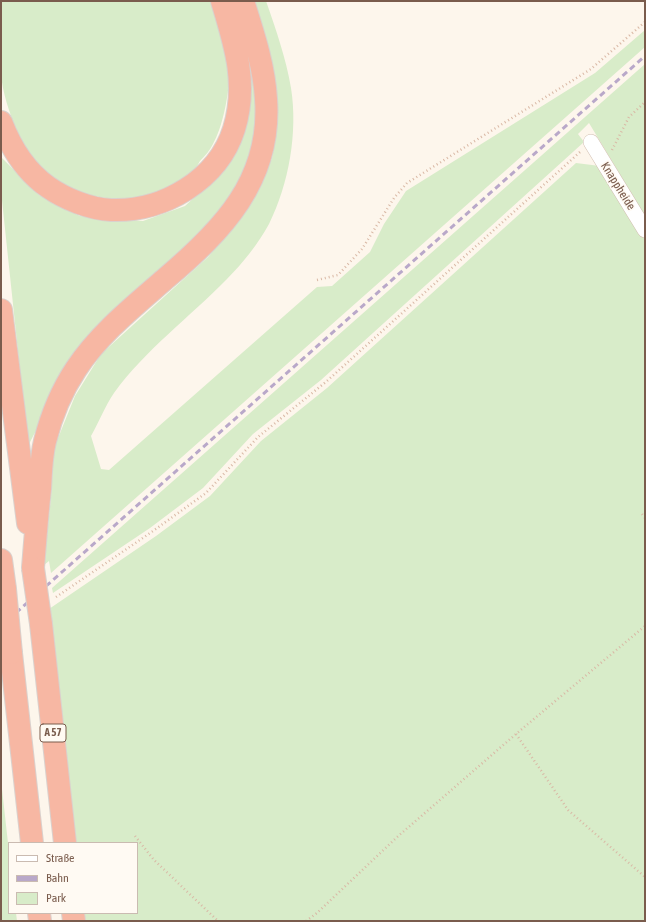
<!DOCTYPE html>
<html>
<head>
<meta charset="utf-8">
<style>
	body { margin:0 }
	#map { position:relative; width:646px; height:922px; overflow:hidden; background:#fdf6ec; font-family:"Asap Condensed",sans-serif }
	canvas { display:block }
	.frame { position:absolute; inset:0; border:2px solid #7a5c4d; pointer-events:none }
	.legend { position:absolute; left:8px; top:842px; width:130px; height:72px; box-sizing:border-box; background:#fffaf3; border:1px solid #cabbb1; margin:0; padding:5px 7px; list-style:none; font-size:12px; color:#7a5c4d }
	.legend li { display:flex; align-items:center; gap:8px; height:20px }
	.legend b { width:20px; border:1px solid #cabbb1 }
</style>
</head>
<body>
<div id="map">
<canvas width="646" height="922"></canvas>
<div class="frame"></div>
<ul class="legend">
<li><b style="height:5px;background:#fff"></b>Straße</li>
<li><b style="height:5px;background:#b9a8c9"></b>Bahn</li>
<li><b style="height:11px;background:#d8ecc9"></b>Park</li>
</ul>
</div>
<script>
const context = document.querySelector('canvas').getContext('2d');
context.lineJoin = 'round';
function fillPath(path, color) {
  context.fillStyle = color;
  context.fill(path, 'evenodd');
}
function strokePath(path, color, width, dash) {
  context.strokeStyle = color;
  context.lineWidth = width;
  context.lineCap = dash ? 'butt' : 'round';
  context.setLineDash(dash || []);
  context.stroke(path);
}
function write(font, color, halo, rows, align = 'center') {
  context.font = font + ' "Asap Condensed",sans-serif';
  context.lineWidth = 3;
  context.setLineDash([]);
  context.textBaseline = 'middle';
  context.strokeStyle = halo;
  context.fillStyle = color;
  for (const [text, x, y, turn = 0] of rows) {
    context.save();
    context.translate(x, y);
    context.rotate((+turn || 0) * Math.PI / 180);
    context.textAlign = isNaN(turn) ? turn : align;
    if (halo) context.strokeText(text, 0, 0);
    context.fillText(text, 0, 0);
    context.restore();
  }
}
const green = new Path2D(`
	M 1,1 L 210,1 C 217,23 229,57 229,80 C 228,99 222,128 213,144 C 210,150 205,156 200,161 C 197,166 194,172 189,175 C 133,220 43,199 17,132 C 10,114 2,92 1,73 C 0,49 1,25 1,1 Z
	M 254,1 L 266,1 C 276,30 286,58 291,88 C 298,132 289,184 269,224 C 258,244 243,263 227,279 C 190,317 145,350 114,393 C 105,406 99,422 91,436 L 101,469 L 109,470 L 317,287 L 332,286 L 370,252 L 384,224 L 406,191 L 595,73 L 645,30 L 645,47 L 51,573 L 49,561 L 44,565 L 51,497 L 54,448 L 75,396 L 101,354 L 208,257 L 246,210 L 261,186 L 272,158 L 277,130 L 277,99 L 268,45 Z
	M 241,39 L 251,59 L 257,100 L 254,149 L 235,202 L 47,409 L 28,446 L 1,191 L 1,157 L 39,195 L 80,216 L 143,221 L 185,206 L 213,180 L 223,163 Z
	M 645,64 L 645,216 L 589,123 L 578,134 L 584,142 L 321,380 L 253,434 L 203,488 L 150,528 L 53,593 L 52,588 Z
	M 576,163 L 600,166 L 645,238 L 645,921 L 82,921 L 81,913 L 137,913 L 137,843 L 74,843 L 49,609 L 156,536 L 210,496 L 261,441 L 327,388 Z
	M 1,780 L 9,852 L 9,913 L 16,913 L 17,921 L 1,921 Z`);
const path = new Path2D(`
	M 612,150 L 629,117 L 645,102
	M 317,280 L 338,275 L 362,249 L 394,198 L 407,183 L 591,69 L 645,22
	M 642,514 L 645,518
	M 56,597 L 153,531 L 206,493 L 258,437 L 327,381 L 580,152
	M 516,734 L 568,810 L 645,877
	M 135,836 L 154,860 L 218,921
	M 306,921 L 317,913 L 396,838 L 516,734 L 645,626`);
const street = new Path2D(`
	M 591,142 L 645,230`);
const highway = new Path2D(`
	M 1,122 C 11,148 25,171 48,187 C 65,199 90,209 111,210 C 163,212 218,180 234,129 C 248,84 235,44 222,1
	M 1,310 L 28,523
	M 1,560 L 5,589
	M 33,568 C 35,542 37,516 40,489 C 41,473 41,457 45,441 C 51,417 62,390 76,369 C 99,334 134,306 165,279 C 222,231 272,180 266,99 C 264,65 253,33 243,1
	M 41,624 L 65,843
	M 11,653 L 32,843
	M 39,913 L 40,921
	M 73,913 L 74,921`);
const rail = new Path2D(`
	M 1,626 L 645,56`);
const highwayBridge = new Path2D(`
	M 33,568 L 41,624
	M 5,589 L 11,653`);
const shields = [
	[53,733,26]
];
const shieldNames = [
	["A 57",53,733]
];
const streetNames = [
	["Knappheide",618,186,58]
];
fillPath(green, '#d8ecc9');
strokePath(street, '#d1beb0', 16);
strokePath(highway, '#dad1cd', 24);
strokePath(path, '#d9b8a5', 2.5, [1, 3]);
strokePath(street, '#fff', 15);
strokePath(highway, '#f7b7a3', 22);
strokePath(rail, '#b9a8c9', 3, [6, 4]);
strokePath(highwayBridge, '#dad1cd', 24, []);
strokePath(highwayBridge, '#f7b7a3', 22);
for (const [x, y, w] of shields) {
  const box = new Path2D();
  box.roundRect(x - w / 2, y - 9, w, 18, 3);
  context.fillStyle = '#fffaf3';
  context.fill(box);
  strokePath(box, '#7a5c4d', 1);
}
write('bold 11px', '#7a5c4d', null, shieldNames);
write('12px', '#7a5c4d', '#fffaf3', streetNames);
</script>
</body>
</html>
